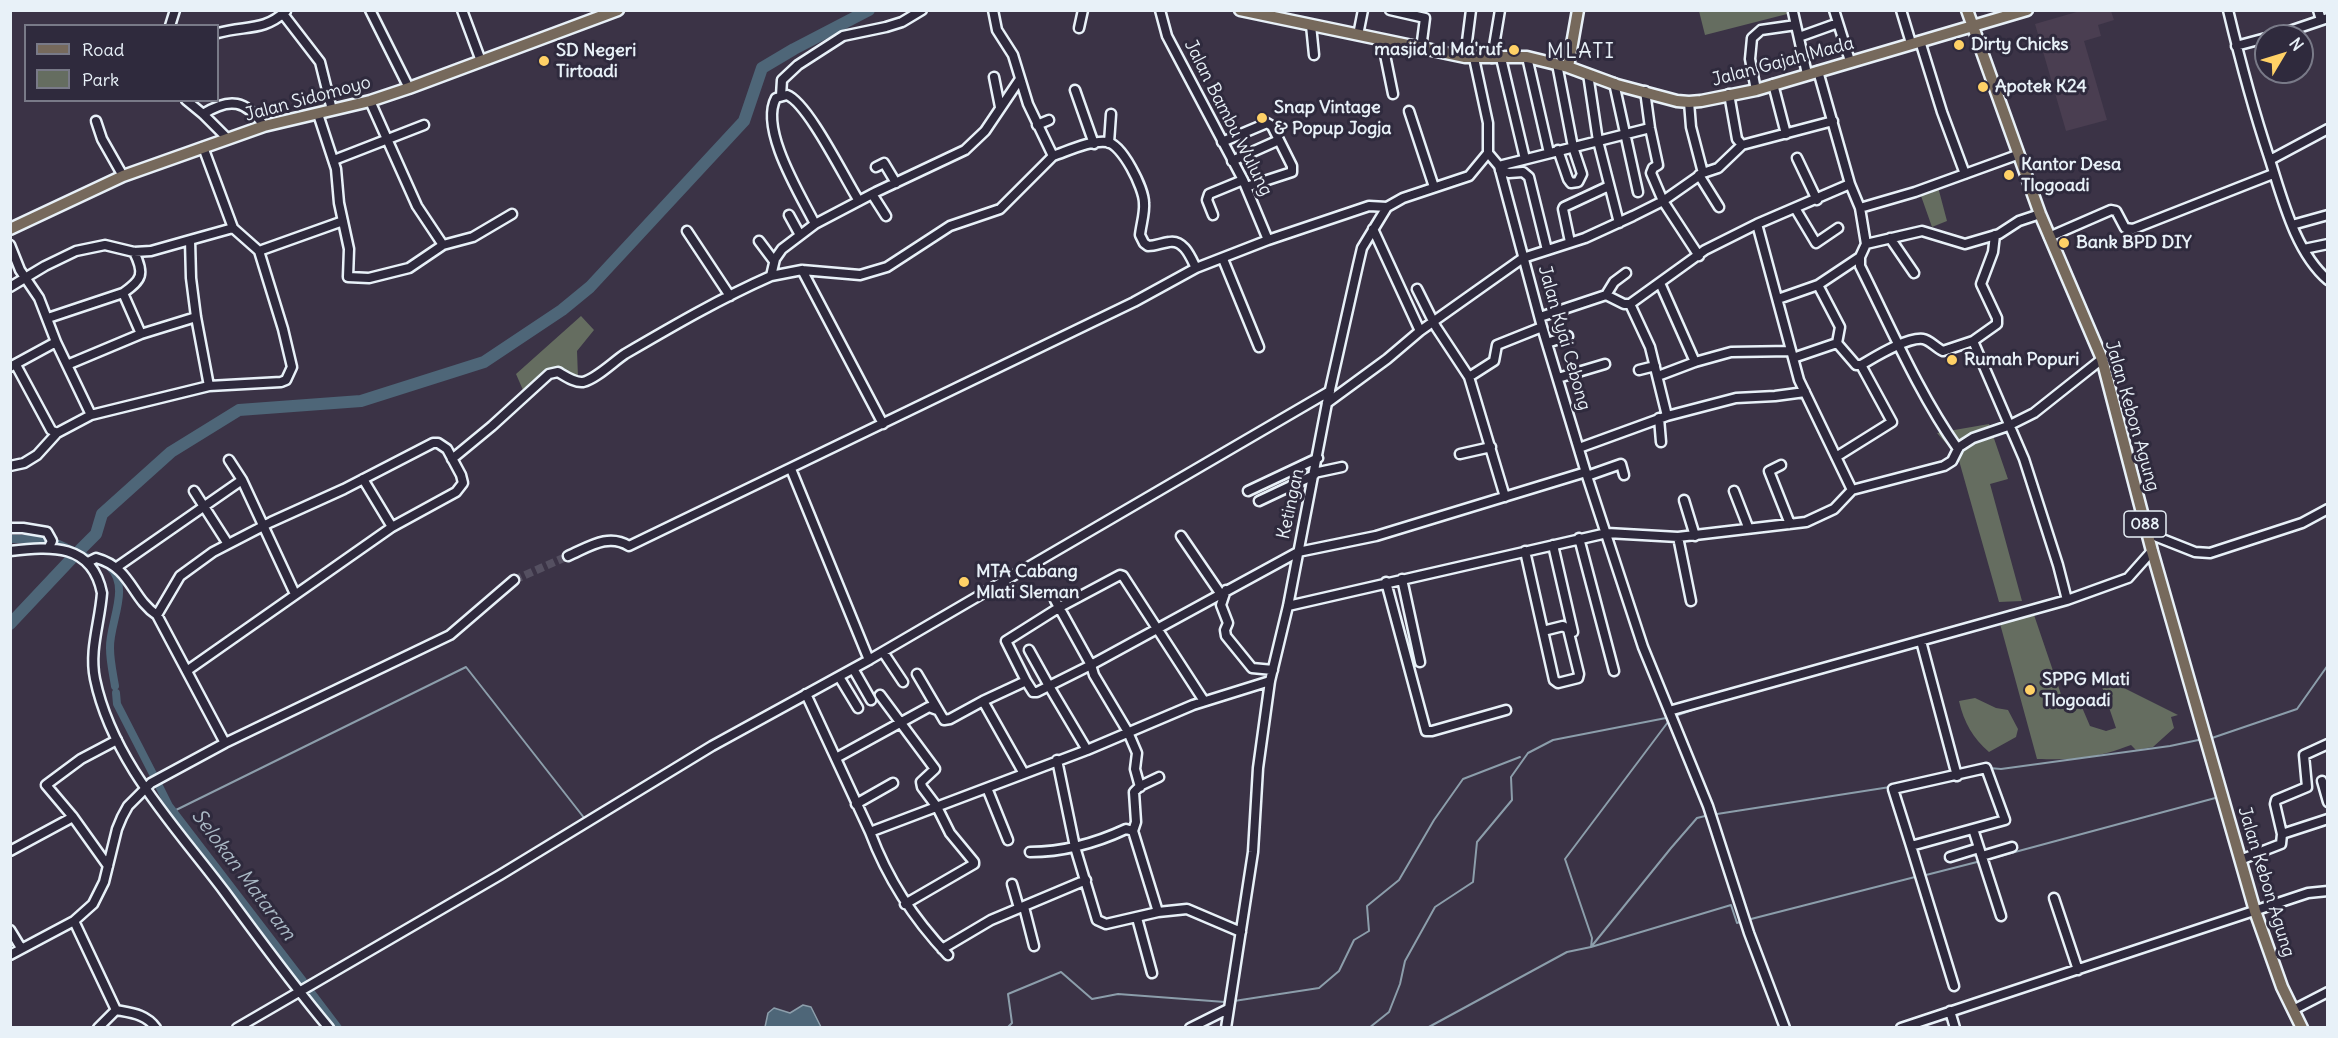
<!DOCTYPE html>
<html>
<head>
<meta charset="utf-8">
<style>
	body { margin:0 }
	#map { position:relative; width:2338px; height:1038px; overflow:hidden; background:#3b3346; font-family:Delius,sans-serif }
	canvas { display:block }
	.frame { position:absolute; inset:0; border:12px solid #e8f1f8; pointer-events:none }
	.legend { position:absolute; left:24px; top:24px; width:195px; height:78px; box-sizing:border-box; background:#2f2a3d; border:2px solid #797a88; margin:0; padding:8px 10px; list-style:none; font-size:18px; color:#e8f1f8 }
	.legend li { display:flex; align-items:center; gap:12px; height:30px }
	.legend b { width:30px; border:2px solid #797a88 }
	.north { position:absolute; left:2254px; top:24px; width:60px; height:60px; box-sizing:border-box; background:#2f2a3d; border:2px solid #797a88; border-radius:50%; rotate:52deg; font-size:16px; font-weight:700; line-height:24px; text-align:center; color:#e8f1f8 }
	.north::after { content:''; display:block; margin:auto; width:21px; height:27px; background:#ffd166; clip-path:polygon(50% 0,100% 100%,50% 72%,0 100%) }
</style>
</head>
<body>
<div id="map">
<canvas width="2338" height="1038"></canvas>
<div class="frame"></div>
<ul class="legend">
<li><b style="height:8px;background:#76695c"></b>Road</li>
<li><b style="height:16px;background:#656d60"></b>Park</li>
</ul>
<div class="north">N</div>
</div>
<script>
const context = document.querySelector('canvas').getContext('2d');
context.lineJoin = 'round';
function fillPath(path, color) {
  context.fillStyle = color;
  context.fill(path, 'evenodd');
}
function strokePath(path, color, width, dash) {
  context.strokeStyle = color;
  context.lineWidth = width;
  context.lineCap = dash ? 'butt' : 'round';
  context.setLineDash(dash || []);
  context.stroke(path);
}
function write(font, color, halo, rows, align = 'center') {
  context.font = font + ' Delius,sans-serif';
  context.lineWidth = 6;
  context.setLineDash([]);
  context.textBaseline = 'middle';
  context.strokeStyle = halo;
  context.fillStyle = color;
  for (const [text, x, y, turn = 0] of rows) {
    context.save();
    context.translate(x, y);
    context.rotate((+turn || 0) * Math.PI / 180);
    context.textAlign = isNaN(turn) ? turn : align;
    if (halo) context.strokeText(text, 0, 0);
    context.fillText(text, 0, 0);
    context.restore();
  }
}
const built = new Path2D(`
	M 2080,11 L 2111,11 L 2114,20 L 2098,25 L 2101,36 L 2084,41 L 2107,120 L 2066,131 L 2035,24 Z`);
const green = new Path2D(`
	M 1791,10 L 1791,13 L 1705,35 L 1699,11 Z
	M 1938,187 L 1947,221 L 1932,227 L 1920,193 Z
	M 581,316 L 594,330 L 577,351 L 578,377 L 555,367 L 523,390 L 516,374 Z
	M 1989,424 L 2008,479 L 1990,484 L 2022,601 L 1999,602 L 1958,457 L 1937,433 Z
	M 2033,612 L 2065,706 L 2081,705 L 2090,726 L 2106,731 L 2116,728 L 2098,675 L 2178,715 L 2171,717 L 2174,728 L 2153,747 L 2136,750 L 2131,745 C 2093,759 2076,760 2037,759 L 1999,620 Z
	M 1975,698 L 1996,708 L 2008,710 L 2018,729 L 2016,737 L 1989,752 C 1973,738 1964,723 1959,701 Z`);
const water = new Path2D(`
	M 803,1005 L 811,1007 L 821,1027 L 765,1027 L 768,1013 L 774,1008 L 790,1013 Z`);
const stream = new Path2D(`
	M 1675,716 L 1710,704
	M 1668,722 L 1565,859 L 1592,938 L 1591,947 L 1731,905 L 1737,923 L 1740,922
	M 2209,739 L 2297,709 L 2328,665
	M 1989,768 L 2001,769 L 2170,746 L 2203,739
	M 174,811 L 466,667 L 585,819
	M 1717,814 L 1890,787
	M 1989,859 L 2219,797
	M 1926,875 L 1977,862
	M 1751,919 L 1915,877
	M 1234,1001 L 1319,988 L 1339,971 L 1354,940 L 1369,931 L 1367,906 L 1399,880 L 1434,820 L 1463,779 L 1520,757
	M 1007,1028 L 1012,1023 L 1008,994 L 1061,972 L 1092,999 L 1118,994 L 1225,1002
	M 1369,1028 L 1389,1012 L 1400,984 L 1405,961 L 1435,907 L 1473,882 L 1477,842 L 1512,800 L 1511,777 L 1528,753 L 1553,740 L 1666,718
	M 1427,1028 L 1567,952 L 1591,947 L 1671,848 L 1697,818 L 1709,815`);
const canal = new Path2D(`
	M 10,539 L 42,539
	M 59,544 L 89,558
	M 110,567 C 131,587 109,624 110,648 C 110,661 113,674 115,686
	M 116,693 L 117,704 L 153,774
	M 159,786 L 169,806 L 303,981
	M 310,991 L 338,1028`);
const river = new Path2D(`
	M 80,550 L 96,534 L 102,514 L 171,452 L 239,410 L 361,401 L 484,362 L 562,310 L 590,287 L 744,121 L 762,68 L 794,49 L 869,10
	M 10,624 L 75,555`);
const minorTunnel = new Path2D(`
	M 514,580 L 568,556`);
const minor = new Path2D(`
	M 370,10 L 409,88
	M 462,10 L 481,61
	M 993,10 L 997,30 L 1013,55 L 1028,104 L 1053,156 C 1068,151 1090,140 1107,142 C 1122,144 1144,188 1144,203 C 1145,213 1141,225 1140,235 L 1144,243 L 1148,246 C 1156,246 1161,243 1169,242 C 1184,239 1191,258 1196,268
	M 1160,10 L 1167,36 L 1243,180 L 1268,240
	M 1390,10 L 1425,18 L 1421,49
	M 1834,10 L 1850,61
	M 1901,10 L 1911,43
	M 2228,10 C 2240,60 2253,109 2269,157 C 2282,197 2295,252 2328,280
	M 2318,10 L 2321,20
	M 1793,12 L 1807,74
	M 283,14 L 320,62 L 332,110
	M 1311,25 L 1314,55
	M 170,26 L 175,10
	M 1079,28 L 1083,10
	M 218,33 C 246,25 263,32 286,11
	M 1358,35 L 1363,10
	M 2275,36 L 2328,18
	M 1799,37 L 1838,23
	M 1382,40 L 1393,94
	M 1920,41 L 1942,112 L 1965,174
	M 2236,46 L 2266,38
	M 1465,57 L 1471,10
	M 1527,57 L 1549,153
	M 1492,58 L 1500,10
	M 1501,58 L 1525,159
	M 1557,64 L 1573,147 L 1582,174 L 1578,182 L 1571,183 L 1568,179 L 1558,150
	M 1818,71 L 1850,184
	M 1588,74 L 1598,141 L 1619,223
	M 994,77 L 1000,107
	M 1614,83 L 1638,192
	M 1773,84 L 1786,134
	M 1075,90 L 1094,144
	M 1756,90 L 1750,59 L 1752,38 L 1761,30 L 1796,25
	M 1645,91 L 1650,128 L 1658,165 L 1653,168 L 1651,173 L 1663,201 L 1699,256
	M 1729,94 L 1737,139 L 1742,145 L 1833,121
	M 781,96 L 782,80 L 798,65 L 843,36 L 886,27 L 902,22 L 922,10
	M 186,100 L 203,114 L 227,138
	M 370,101 L 417,206 L 443,245
	M 1409,111 L 1434,187
	M 203,114 C 230,97 246,100 264,126
	M 318,114 L 336,169 L 339,203 L 349,249 L 348,277 L 369,278 L 409,268 L 443,245 L 473,237 L 512,214
	M 96,121 L 102,139 L 123,176
	M 1037,125 L 1049,120
	M 1222,142 L 1267,123 L 1272,126 L 1279,140
	M 1109,143 L 1111,114
	M 203,147 L 233,228 L 259,251
	M 1488,153 L 1499,166 L 1542,327 L 1587,476 L 1643,647 L 1708,806 L 1749,933 L 1785,1028
	M 1797,158 L 1817,200
	M 334,160 L 424,125
	M 2270,160 L 2328,129
	M 1232,161 L 1279,140 L 1292,166 L 1292,172 L 1246,187
	M 1499,166 L 1650,128
	M 876,167 L 884,163 L 896,183
	M 1500,170 L 1509,173 L 1523,172 L 1529,177 L 1547,250
	M 1703,173 L 1718,168 L 1742,145
	M 1699,175 L 1719,207
	M 872,194 L 886,216
	M 1795,208 L 1816,243 L 1838,228
	M 1860,208 L 1915,192 L 2017,155
	M 789,215 L 800,235
	M 1213,215 L 1207,200 L 1209,194 L 1243,180
	M 815,224 C 801,196 759,129 776,98 L 787,95 C 808,103 845,179 859,201
	M 1757,224 L 1799,380 L 1852,490
	M 2292,225 L 2328,215
	M 1373,229 L 1420,331
	M 687,231 L 730,296
	M 2049,237 L 2111,210 L 2116,211 L 2125,228 L 2133,229 L 2273,174
	M 1890,238 L 1914,273
	M 759,241 L 774,261
	M 1570,242 L 1563,209 L 1564,207 L 1609,186
	M 10,245 L 20,270 L 39,298 L 56,342 L 10,367
	M 2304,249 L 2328,244
	M 1223,259 L 1259,347
	M 802,270 L 883,424
	M 771,276 L 802,270 L 860,275 L 887,267 L 950,226 L 1000,209 L 1053,156
	M 1660,283 L 1695,362
	M 1818,285 L 1840,327 L 1837,343
	M 10,287 L 45,266 L 76,251 L 105,245 L 134,252 L 151,251 L 190,240
	M 1417,289 L 1436,327 L 1469,377 L 1505,497
	M 123,293 C 142,280 145,274 134,252
	M 1606,295 L 1624,304 L 1630,304 L 1650,347 L 1667,416
	M 1778,299 L 1818,285 L 1860,257
	M 1630,304 L 1705,250 L 1757,224 L 1850,184 L 1860,208 L 1866,244
	M 1540,317 L 1606,295 L 1614,282 L 1626,273
	M 48,318 L 123,293 L 141,334 L 196,317
	M 1973,341 L 2024,459 L 2058,565 L 2067,600
	M 56,342 L 91,415
	M 1547,343 L 1568,336
	M 1793,358 L 1837,343 L 1856,365 L 1861,365 C 1875,357 1907,337 1923,339 C 1930,340 1936,348 1943,351 L 1973,341 L 1997,324 L 1997,318 L 1981,284 L 1993,252 L 1995,235
	M 16,365 L 51,430 L 57,433
	M 67,365 L 141,334
	M 1639,370 L 1655,366
	M 1658,376 L 1695,362 L 1731,352 L 1791,351
	M 1469,377 L 1494,361 L 1497,345 L 1542,327
	M 1558,378 L 1605,364
	M 209,386 L 196,317 L 191,278 L 190,240 L 233,228
	M 1327,403 L 1387,359 L 1420,331 L 1523,258 L 1585,238 L 1633,216 L 1663,201 L 1703,173 L 1691,127 L 1689,102
	M 1659,418 L 1661,442
	M 1579,448 L 1667,416 L 1736,398 L 1775,396 L 1805,392
	M 1958,449 C 1919,394 1890,326 1860,266 L 1860,257 L 1866,244 L 1922,231 L 1965,244 L 1999,234 L 2019,221 L 2040,214
	M 1460,454 L 1491,447
	M 1836,457 L 1892,422 L 1861,365
	M 452,459 L 492,426 L 549,374 L 558,372 C 565,376 575,383 583,382 C 596,379 613,362 625,354 C 673,326 721,298 771,276 L 775,259 L 782,249 L 815,224 L 876,192 L 965,150 L 985,131 L 1020,79
	M 229,460 L 242,480
	M 1781,465 L 1769,471 L 1790,524
	M 10,466 L 24,463 L 37,455 L 57,433 L 91,415 L 209,386 L 281,382 L 286,380 L 292,367 L 283,329 L 259,251 L 343,221
	M 791,469 L 869,660
	M 1314,473 L 1342,467
	M 1587,476 L 1621,464 L 1624,475
	M 363,479 L 392,527
	M 1852,490 L 1944,466 L 1952,461 L 1959,447 L 1973,438 L 2008,426 L 2034,413 L 2102,359
	M 194,491 L 228,544
	M 1248,491 L 1318,458
	M 1734,491 L 1748,527
	M 1684,500 L 1695,536
	M 1259,501 L 1314,475
	M 10,528 L 23,528 L 47,532 L 52,541 L 49,547
	M 2147,533 L 2195,552 L 2210,553 L 2302,523 L 2328,509
	M 1181,536 L 1220,593
	M 1678,537 L 1691,601
	M 1579,538 L 1614,671
	M 1553,545 L 1573,632
	M 10,551 C 51,546 92,543 102,593 C 100,622 89,650 95,679 C 112,761 175,826 224,891 C 258,937 292,984 329,1028
	M 1525,551 L 1554,680 L 1558,683 L 1578,678 L 1579,674 L 1568,629 L 1563,626 L 1543,631
	M 568,556 C 589,547 608,533 629,546 L 1134,302 L 1196,268 L 1268,240 L 1369,206 L 1387,207
	M 88,562 L 96,558 C 132,568 131,598 157,615 L 225,743
	M 117,567 L 242,480 L 295,594
	M 1402,579 L 1420,662
	M 1386,582 L 1426,731 L 1432,731 L 1506,710
	M 1226,590 L 1221,605 L 1228,623 L 1225,630 L 1226,636 L 1252,668 L 1273,670
	M 1055,600 L 1091,665 L 1049,686 L 1087,750
	M 1288,606 L 1607,533 L 1678,537 L 1806,522 L 1834,509 L 1852,490
	M 157,615 L 180,576 L 213,552 L 271,522 L 344,489 L 433,443 L 438,443 L 447,449 L 461,475 L 463,483 L 456,492 L 392,527 L 188,670
	M 1921,641 L 1957,776
	M 883,652 L 903,682
	M 855,672 L 871,700
	M 917,674 L 944,720 L 950,719 L 983,701
	M 841,680 L 858,708
	M 1026,681 L 1006,641 L 1060,607 L 1120,575 L 1123,576 L 1204,701
	M 806,694 L 870,832
	M 880,695 L 935,769 L 921,782 L 922,787 L 937,807 L 950,833 L 974,862 L 974,864 L 905,904
	M 1669,711 L 2067,600 L 2128,578 L 2152,551
	M 836,758 L 929,707 L 937,710
	M 1986,768 L 2005,820 L 1911,846 L 1893,789 Z
	M 1023,772 L 983,701 L 1026,681 L 1033,692 L 1037,692 L 1049,686 L 1029,650
	M 2322,781 L 2328,802
	M 1140,787 L 1135,769 L 1137,753 L 1128,732 L 1094,675 L 1091,665 L 1298,552 L 1376,536 L 1586,472
	M 987,788 L 1008,840
	M 856,804 L 893,783
	M 1973,829 L 2001,916
	M 1133,831 L 1136,822 L 1134,792 L 1140,786 L 1159,777
	M 2282,834 L 2328,819
	M 1911,846 L 1954,986
	M 10,851 L 73,817
	M 1030,852 C 1064,852 1096,843 1126,829 L 1133,831 L 1158,912 L 1106,924 L 1097,920 L 1075,847 L 1057,760
	M 1982,856 L 2012,847
	M 1950,857 L 1979,848
	M 2240,860 L 2281,844 L 2282,834 L 2275,804 L 2276,800 L 2307,787 L 2304,755 L 2328,744
	M 108,866 L 73,817 L 46,785 L 81,759 L 117,740
	M 1012,884 L 1019,908
	M 2054,898 L 2078,970
	M 1024,907 L 1034,946
	M 1158,912 L 1187,909 L 1241,932
	M 1137,918 L 1152,973
	M 74,921 L 116,1010 L 98,1028
	M 10,930 L 21,948
	M 942,949 L 991,920 L 1086,880
	M 10,955 L 74,921 L 93,904 L 104,882 L 117,829 L 122,817 L 128,806 L 151,783 L 225,743 L 450,635 L 514,580
	M 948,955 C 913,918 888,880 870,832 L 1087,750 L 1193,705 L 1270,681
	M 116,1010 C 132,1013 146,1014 156,1028
	M 2293,1010 L 2328,992
	M 1950,1011 L 1955,1028
	M 237,1028 L 500,875 L 712,746 L 867,661 L 1330,391
	M 1190,1028 L 1228,1009
	M 1226,1028 L 1253,852 L 1258,768 L 1270,681 L 1288,606 L 1327,403 L 1358,265 L 1362,248 L 1387,207 L 1403,198 L 1469,176 L 1488,153 L 1488,123 L 1474,58
	M 1901,1028 L 2308,893 L 2328,891`);
const major = new Path2D(`
	M 1240,10 L 1465,57 L 1527,57 L 1568,67 L 1617,85 L 1677,101 L 1689,102 L 1701,101 L 1756,90 L 2027,10
	M 1967,10 L 2040,214 L 2102,359 L 2152,551 L 2255,911 L 2282,987 L 2302,1028
	M 1568,67 L 1578,10
	M 10,229 L 123,176 L 264,126 L 370,101 L 409,88 L 618,10`);
const markers = [
	[1959,45,6,"#ffd166"],
	[1514,50,6,"#ffd166"],
	[544,61,6,"#ffd166"],
	[1983,87,6,"#ffd166"],
	[1262,118,6,"#ffd166"],
	[2009,175,6,"#ffd166"],
	[2064,243,6,"#ffd166"],
	[1952,360,6,"#ffd166"],
	[964,582,6,"#ffd166"],
	[2030,690,6,"#ffd166"]
];
const shields = [
	[2145,524,42]
];
const shieldNames = [
	["088",2145,524]
];
const poiNames = [
	["Dirty Chicks",1971,45],
	["masjid al Ma'ruf",1502,50,"right"],
	["SD Negeri",556,51],
	["Tirtoadi",556,72],
	["Apotek K24",1995,87],
	["Snap Vintage",1274,108],
	["& Popup Jogja",1274,129],
	["Kantor Desa",2021,165],
	["Tlogoadi",2021,186],
	["Bank BPD DIY",2076,243],
	["Rumah Popuri",1964,360],
	["MTA Cabang",976,572],
	["Mlati Sleman",976,593],
	["SPPG Mlati",2042,680],
	["Tlogoadi",2042,701]
];
const streetNames = [
	["Jalan Gajah Mada",1783,62,-15],
	["Jalan Sidomoyo",308,99,-15],
	["Jalan Bambu Wulung",1228,118,63],
	["Jalan Kyai Cebong",1564,338,74],
	["Jalan Kebon Agung",2132,416,74],
	["Ketingan",1291,504,-78],
	["Jalan Kebon Agung",2266,882,73]
];
const waterNames = [
	["Selokan Mataram",243,875,53]
];
const quarterNames = [
	["MLATI",1581,52]
];
fillPath(built, '#4a3e51');
fillPath(green, '#656d60');
fillPath(water, '#4e6678');
strokePath(water, '#8c9eab', 1.5);
strokePath(stream, '#8c9eab', 2);
strokePath(canal, '#4e6678', 8);
strokePath(river, '#4e6678', 12);
strokePath(minorTunnel, '#555061', 8, [8, 4]);
strokePath(minor, '#e8f1f8', 13);
strokePath(major, '#e8f1f8', 15);
strokePath(minor, '#2f2a3d', 8);
strokePath(major, '#76695c', 10);
for (const [x, y, r, color] of markers) {
  const dot = new Path2D();
  dot.arc(x, y, r, 0, 2 * Math.PI);
  context.fillStyle = color;
  context.fill(dot);
  strokePath(dot, '#2f2a3d', 2);
}
for (const [x, y, w] of shields) {
  const box = new Path2D();
  box.roundRect(x - w / 2, y - 13, w, 26, 4.5);
  context.fillStyle = '#2f2a3d';
  context.fill(box);
  strokePath(box, '#e8f1f8', 1.5);
}
write('bold 16px', '#e8f1f8', null, shieldNames);
write('bold 18px', '#e8f1f8', '#2f2a3d', poiNames, 'left');
write('18px', '#e8f1f8', '#2f2a3d', streetNames);
write('italic 20px', '#aab9c5', '#2f2a3d', waterNames);
context.letterSpacing = '1.5px';
write('21px', '#e8f1f8', '#2f2a3d', quarterNames);
context.letterSpacing = '0px';
</script>
</body>
</html>
